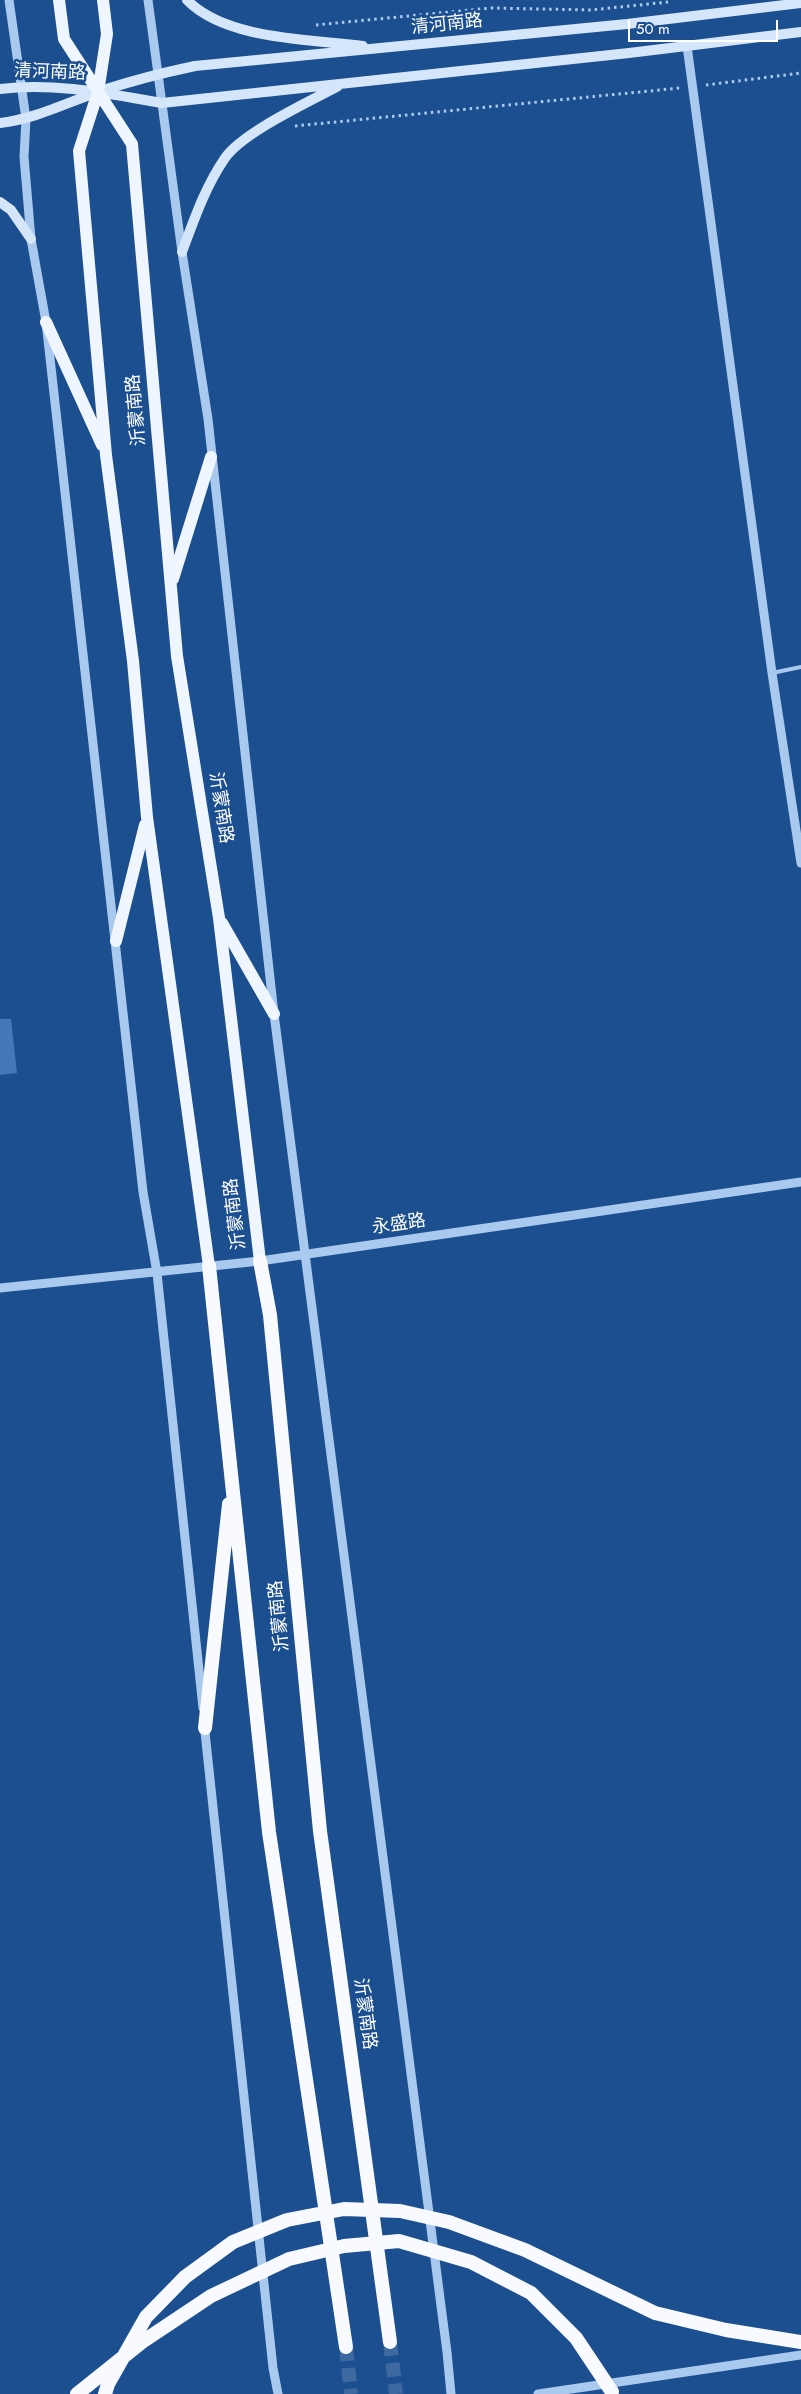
<!DOCTYPE html>
<html>
<head>
<meta charset="utf-8">
<style>
	body { margin:0 }
	#map { position:relative; width:801px; height:2394px; overflow:hidden; background:#1b4f8f; font-family:Jost,sans-serif }
	canvas { display:block }
	.scale { position:absolute; left:628px; top:20px; width:150px; height:22px; box-sizing:border-box; border:2px solid #fff; border-top:0; padding-left:6px; font-size:15px; line-height:18px; white-space:nowrap; color:#fff; -webkit-text-stroke:4px #1b4f8f; paint-order:stroke }
</style>
</head>
<body>
<div id="map">
<canvas width="801" height="2394"></canvas>
<div class="scale">50 m</div>
</div>
<script>
const context = document.querySelector('canvas').getContext('2d');
context.lineJoin = 'round';
function fillPath(path, color) {
  context.fillStyle = color;
  context.fill(path, 'evenodd');
}
function strokePath(path, color, width, dash) {
  context.strokeStyle = color;
  context.lineWidth = width;
  context.lineCap = dash ? 'butt' : 'round';
  context.setLineDash(dash || []);
  context.stroke(path);
}
function write(font, color, halo, rows, align = 'center') {
  context.font = font + ' Jost,"Noto Sans SC",sans-serif';
  context.lineWidth = 5;
  context.setLineDash([]);
  context.textBaseline = 'middle';
  context.strokeStyle = halo;
  context.fillStyle = color;
  for (const [text, x, y, turn = 0] of rows) {
    context.save();
    context.translate(x, y);
    context.rotate((+turn || 0) * Math.PI / 180);
    context.textAlign = isNaN(turn) ? turn : align;
    if (halo) context.strokeText(text, 0, 0);
    context.fillText(text, 0, 0);
    context.restore();
  }
}
const building = new Path2D(`
	M 0,1019 L 11,1019 L 17,1073 L 0,1075 Z`);
const trunkTunnel = new Path2D(`
	M 390,2342 L 396,2394
	M 346,2347 L 351,2394`);
const path = new Path2D(`
	M 316,25 L 491,8 L 591,10 L 668,2
	M 706,85 L 801,73
	M 295,126 L 680,88`);
const service = new Path2D(`
	M 772,673 L 801,667`);
const tertiary = new Path2D(`
	M 9,0 L 26,119 L 24,157 L 31,239 L 46,322 L 143,1192 L 157,1273 L 203,1708
	M 148,0 L 182,252 L 208,419 L 274,1014 L 447,2352 L 451,2394
	M 687,46 L 772,673 L 801,863
	M 0,1288 L 260,1261 L 801,1182
	M 204,1723 L 273,2368 L 278,2394
	M 538,2394 L 801,2355`);
const secondary = new Path2D(`
	M 187,0 C 226,40 310,39 363,46
	M 0,89 C 54,82 110,94 162,103 L 629,53 L 801,32
	M 0,123 C 35,119 66,103 98,92 C 130,81 162,73 195,66 L 627,24 L 801,3
	M 0,202 L 11,210 L 31,239
	M 182,252 C 194,220 205,187 225,158 C 243,132 309,102 338,86`);
const primary = new Path2D(`
	M 59,0 L 64,39 L 132,144 L 177,656 L 219,918 L 260,1261
	M 103,0 L 107,34 L 98,92 L 79,151 L 106,455 L 133,661 L 147,817 L 209,1266
	M 46,322 L 102,445
	M 173,579 L 211,457
	M 222,923 L 274,1014
	M 116,941 L 145,825`);
const trunk = new Path2D(`
	M 260,1261 L 270,1315 L 320,1831 L 390,2342
	M 209,1266 L 269,1832 L 346,2347
	M 205,1728 L 229,1504`);
const trunkBridge = new Path2D(`
	M 77,2394 L 142,2342 L 211,2296 L 289,2259 L 344,2246 L 399,2241 L 471,2262 L 531,2293 L 576,2338 L 612,2392
	M 105,2394 L 108,2384 L 146,2317 L 185,2277 L 233,2242 L 287,2220 L 344,2209 L 400,2211 L 449,2222 L 525,2250 L 655,2313 L 726,2330 L 801,2342`);
const streetNames = [
	["清河南路",447,25,-6],
	["清河南路",50,73,2],
	["沂蒙南路",137,410,-95],
	["沂蒙南路",220,808,81],
	["沂蒙南路",236,1214,-97],
	["永盛路",399,1225,-8],
	["沂蒙南路",280,1616,-96],
	["沂蒙南路",364,2014,82]
];
fillPath(building, '#4478b7');
strokePath(trunkTunnel, '#3d69a0', 14, [14, 7]);
strokePath(path, '#a9c9ee', 3, [2.5, 4]);
strokePath(service, '#a9c9ee', 4);
strokePath(tertiary, '#a9c9ee', 9);
strokePath(secondary, '#d6e6fa', 10);
strokePath(primary, '#f0f6ff', 12);
strokePath(trunk, '#f8faff', 14);
strokePath(trunkBridge, '#f8faff', 14);
write('18px', '#fff', '#1b4f8f', streetNames);
</script>
</body>
</html>
